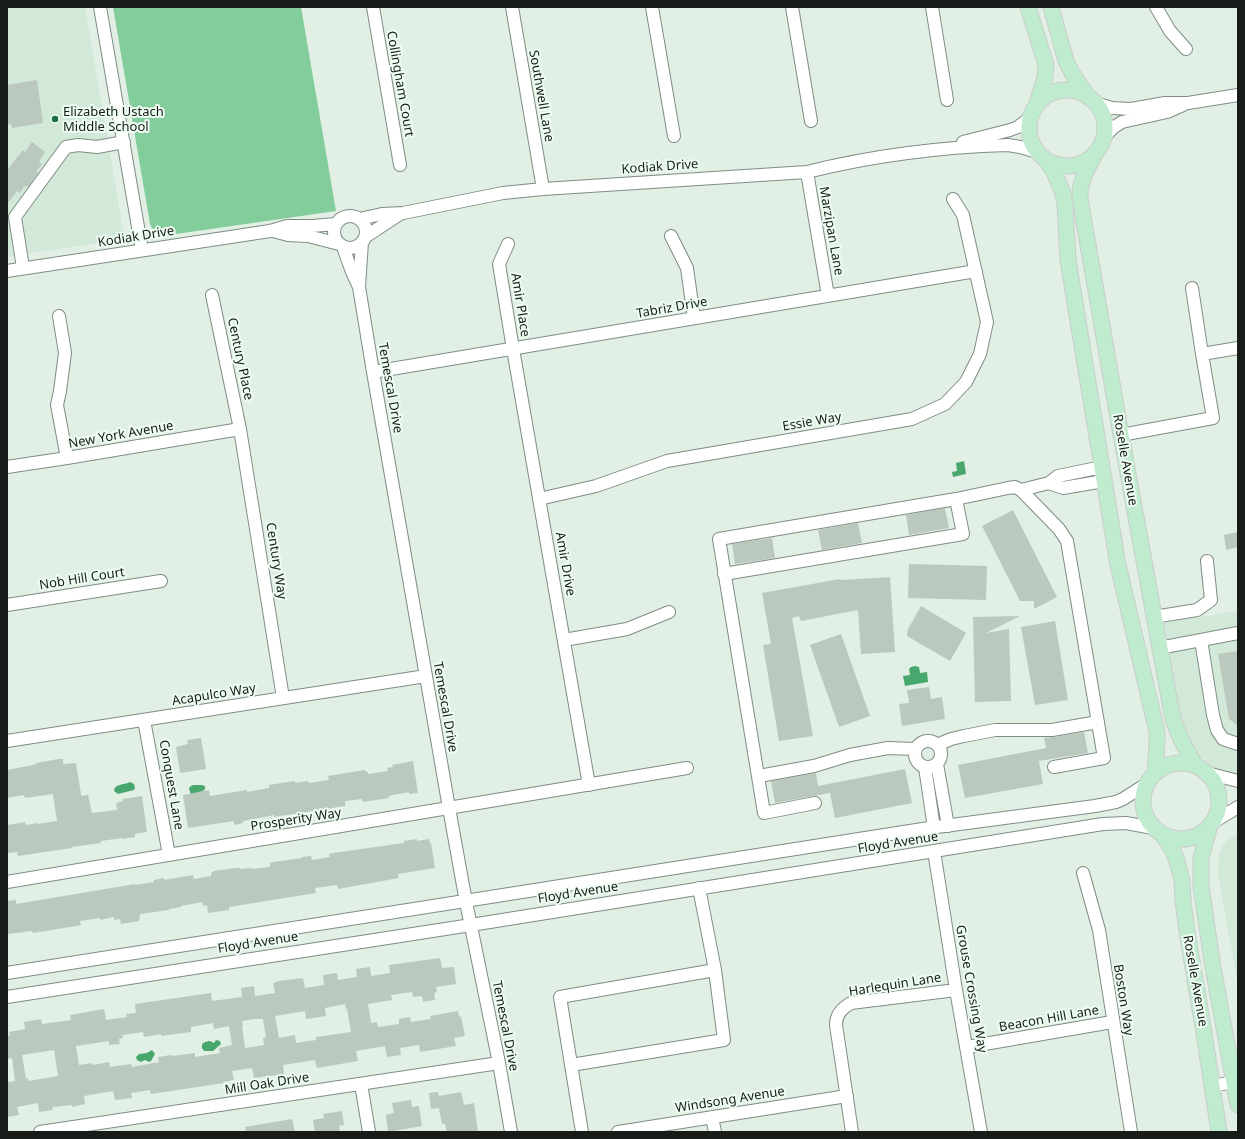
<!DOCTYPE html>
<html>
<head>
<meta charset="utf-8">
<style>
	body { margin:0 }
	#map { position:relative; width:1245px; height:1139px; overflow:hidden; background:#e1efe5; font-family:"Noto Sans",sans-serif }
	canvas { display:block }
	.frame { position:absolute; inset:0; border:8px solid #171c19; pointer-events:none }
</style>
</head>
<body>
<div id="map">
<canvas width="1245" height="1139"></canvas>
<div class="frame"></div>
</div>
<script>
const context = document.querySelector('canvas').getContext('2d');
context.lineJoin = 'round';
function fillPath(path, color) {
  context.fillStyle = color;
  context.fill(path, 'evenodd');
}
function strokePath(path, color, width, dash) {
  context.strokeStyle = color;
  context.lineWidth = width;
  context.lineCap = dash ? 'butt' : 'round';
  context.setLineDash(dash || []);
  context.stroke(path);
}
function write(font, color, halo, rows, align = 'center') {
  context.font = font + ' "Noto Sans",sans-serif';
  context.lineWidth = 4;
  context.setLineDash([]);
  context.textBaseline = 'middle';
  context.strokeStyle = halo;
  context.fillStyle = color;
  for (const [text, x, y, turn = 0] of rows) {
    context.save();
    context.translate(x, y);
    context.rotate((+turn || 0) * Math.PI / 180);
    context.textAlign = isNaN(turn) ? turn : align;
    if (halo) context.strokeText(text, 0, 0);
    context.fillText(text, 0, 0);
    context.restore();
  }
}
const built = new Path2D(`
	M 7,7 L 85,7 L 123,231 L 117,240 L 7,257 Z
	M 1238,611 L 1238,775 L 1222,773 L 1190,749 L 1176,720 L 1158,624 Z
	M 1238,834 L 1238,985 L 1218,874 L 1219,854 L 1223,845 L 1229,839 Z`);
const green = new Path2D(`
	M 113,7 L 301,7 L 336,211 L 169,235 C 160,236 154,233 150,224 Z`);
const water = new Path2D(`
	M 964,461 L 966,474 L 953,477 L 952,472 L 957,471 L 956,463 Z
	M 915,666 L 919,667 L 920,673 L 927,672 L 928,682 L 905,686 L 903,676 L 910,675 L 909,669 L 911,667 Z
	M 130,782 L 134,784 L 135,788 L 134,790 L 118,794 L 114,791 C 114,784 124,785 130,782 Z
	M 193,785 L 202,785 L 205,786 L 205,789 L 203,791 L 191,795 L 189,788 L 191,786 Z
	M 216,1040 L 220,1041 L 221,1044 L 213,1051 L 204,1051 L 202,1048 C 201,1042 205,1042 210,1041 L 214,1043 Z
	M 152,1050 L 155,1054 L 151,1061 L 149,1062 L 145,1060 L 141,1062 L 137,1060 L 136,1057 L 139,1054 L 147,1053 Z`);
const building = new Path2D(`
	M 37,80 L 43,123 L 12,128 L 11,124 L 7,124 L 7,85 Z
	M 32,142 L 45,152 L 39,162 L 42,164 L 37,170 L 38,173 L 28,187 L 24,186 L 20,193 L 17,191 L 7,204 L 7,170 L 23,150 L 25,152 Z
	M 945,508 L 949,528 L 909,535 L 906,515 Z
	M 1013,510 L 1057,597 L 1034,609 L 1034,601 L 1020,601 L 982,526 Z
	M 858,523 L 862,543 L 822,550 L 818,530 Z
	M 1238,532 L 1238,547 L 1226,550 L 1224,535 Z
	M 772,538 L 775,558 L 735,564 L 732,544 Z
	M 909,564 L 987,566 L 986,600 L 908,598 Z
	M 890,577 L 895,652 L 861,654 L 858,610 L 801,621 L 799,616 L 792,618 L 813,736 L 779,741 L 763,645 L 771,644 L 762,593 L 840,579 L 840,580 Z
	M 921,606 L 966,633 L 950,661 L 907,636 L 908,629 Z
	M 1020,616 L 986,633 L 1009,629 L 1011,701 L 975,702 L 973,617 Z
	M 1055,621 L 1068,700 L 1035,705 L 1021,627 Z
	M 841,634 L 870,716 L 839,727 L 810,645 Z
	M 1238,651 L 1238,726 L 1229,719 L 1218,654 Z
	M 929,687 L 931,699 L 942,697 L 945,719 L 902,726 L 899,704 L 909,703 L 907,690 Z
	M 1084,732 L 1088,753 L 1039,761 L 1043,784 L 965,798 L 958,765 L 1046,748 L 1044,738 L 1053,737 Z
	M 201,738 L 206,769 L 180,773 L 176,747 L 188,744 L 187,740 Z
	M 58,759 L 63,759 L 63,764 L 76,763 L 81,794 L 82,796 L 88,795 L 92,813 L 117,810 L 116,803 L 123,801 L 123,799 L 142,796 L 147,832 L 135,834 L 135,837 L 122,839 L 122,838 L 101,841 L 101,843 L 72,847 L 72,848 L 18,856 L 17,852 L 7,853 L 7,825 L 25,822 L 26,825 L 38,823 L 38,824 L 57,821 L 53,794 L 25,798 L 24,795 L 7,798 L 7,770 L 33,765 L 37,763 Z
	M 413,761 L 418,793 L 409,794 L 409,792 L 388,796 L 389,798 L 363,802 L 362,799 L 345,801 L 345,806 L 274,817 L 274,815 L 259,818 L 243,821 L 243,823 L 234,825 L 234,821 L 188,828 L 183,795 L 209,790 L 210,796 L 247,790 L 247,792 L 269,788 L 269,785 L 295,781 L 295,783 L 308,781 L 309,783 L 329,780 L 328,776 L 365,770 L 366,772 L 368,772 L 368,774 L 388,771 L 387,768 L 393,767 L 392,765 Z
	M 905,769 L 912,803 L 835,818 L 830,793 L 775,803 L 771,781 L 816,773 L 818,786 Z
	M 417,839 L 417,841 L 429,839 L 430,843 L 431,843 L 435,868 L 398,874 L 399,878 L 338,889 L 337,885 L 315,888 L 316,893 L 229,907 L 229,910 L 208,913 L 207,905 L 203,906 L 202,902 L 181,906 L 181,907 L 169,909 L 169,910 L 140,914 L 139,921 L 121,924 L 120,919 L 114,920 L 114,917 L 100,920 L 100,918 L 80,921 L 81,925 L 76,926 L 33,933 L 32,931 L 24,932 L 7,934 L 7,901 L 16,900 L 16,904 L 135,884 L 135,885 L 154,882 L 154,880 L 164,878 L 164,880 L 193,875 L 194,879 L 211,876 L 211,873 L 214,871 L 236,868 L 240,868 L 240,869 L 252,868 L 252,869 L 270,867 L 270,863 L 273,862 L 302,858 L 302,857 L 311,856 L 312,860 L 330,857 L 329,854 L 333,853 L 404,843 L 404,841 Z
	M 440,958 L 442,968 L 454,967 L 456,984 L 436,987 L 437,992 L 434,993 L 435,1000 L 423,1002 L 422,996 L 413,997 L 412,992 L 391,995 L 392,1000 L 368,1004 L 371,1023 L 377,1022 L 378,1027 L 399,1024 L 399,1019 L 410,1017 L 411,1022 L 431,1019 L 430,1016 L 458,1011 L 459,1017 L 461,1016 L 465,1036 L 454,1038 L 456,1046 L 420,1052 L 419,1045 L 400,1048 L 401,1055 L 387,1057 L 385,1046 L 356,1051 L 358,1061 L 317,1068 L 315,1060 L 283,1065 L 284,1074 L 254,1078 L 252,1068 L 232,1071 L 234,1080 L 223,1082 L 224,1083 L 151,1094 L 150,1090 L 131,1093 L 132,1098 L 115,1100 L 113,1091 L 84,1096 L 85,1104 L 72,1107 L 72,1105 L 52,1107 L 53,1110 L 39,1112 L 38,1103 L 17,1107 L 19,1115 L 7,1117 L 7,1082 L 15,1081 L 12,1058 L 7,1059 L 7,1036 L 10,1035 L 9,1032 L 25,1029 L 24,1022 L 41,1019 L 42,1024 L 71,1020 L 70,1015 L 104,1009 L 106,1020 L 127,1017 L 126,1014 L 136,1013 L 135,1004 L 211,993 L 212,1001 L 242,997 L 241,988 L 254,986 L 255,996 L 275,993 L 273,983 L 279,981 L 303,978 L 305,988 L 324,985 L 323,975 L 337,973 L 338,980 L 357,977 L 356,969 L 370,967 L 371,976 L 390,973 L 389,965 ZM 345,1004 L 346,1009 L 347,1009 L 351,1032 L 316,1037 L 316,1040 L 296,1043 L 295,1035 L 279,1038 L 275,1016 L 305,1011 L 306,1019 L 326,1016 L 325,1008 ZM 254,1019 L 263,1019 L 266,1037 L 263,1038 L 264,1045 L 245,1048 L 242,1026 L 243,1026 L 242,1021 ZM 213,1023 L 214,1029 L 229,1026 L 232,1045 L 219,1048 L 220,1053 L 195,1057 L 195,1053 L 172,1056 L 171,1055 L 158,1057 L 159,1062 L 132,1067 L 131,1064 L 110,1067 L 109,1062 L 93,1065 L 92,1063 L 79,1065 L 76,1046 L 109,1041 L 109,1045 L 120,1044 L 119,1039 L 123,1038 L 122,1035 L 143,1032 L 144,1037 L 161,1034 L 161,1036 L 191,1032 L 191,1027 ZM 54,1050 L 58,1076 L 28,1081 L 28,1078 L 26,1079 L 22,1055 Z
	M 438,1092 L 439,1096 L 461,1092 L 464,1105 L 474,1103 L 478,1132 L 447,1132 L 445,1124 L 442,1124 L 439,1108 L 431,1109 L 429,1093 Z
	M 411,1100 L 412,1107 L 419,1106 L 422,1126 L 388,1132 L 386,1115 L 394,1113 L 392,1103 Z
	M 342,1111 L 344,1125 L 339,1126 L 340,1132 L 315,1132 L 313,1120 L 324,1118 L 323,1114 Z
	M 292,1119 L 295,1132 L 246,1132 L 245,1127 Z`);
const minor = new Path2D(`
	M 100,7 L 142,250
	M 373,7 L 400,165
	M 512,7 L 543,189
	M 652,7 L 674,136
	M 792,7 L 811,121
	M 932,7 L 947,100
	M 1156,7 L 1170,31 L 1186,49
	M 1095,103 L 1112,108 L 1131,109 L 1165,103 L 1188,103 L 1238,95
	M 1103,138 L 1114,127 L 1122,122 L 1167,112 L 1183,105
	M 963,142 L 1010,130 L 1018,127 L 1031,117
	M 807,172 L 828,296
	M334 232a16 16 0 1 1 32 0a16 16 0 1 1-32 0Z
	M 359,219 L 382,214 L 403,213 L 503,193 L 543,189 L 807,172 C 871,156 942,147 1008,145 L 1020,147 L 1037,152
	M 273,231 L 288,235 L 308,236 L 339,244
	M 671,236 L 687,268 L 694,318
	M 365,237 L 400,214
	M 362,242 L 359,287 L 373,372 L 449,808 L 466,902 L 499,1063 L 511,1132
	M 508,244 L 499,264 L 513,349 L 589,785
	M 343,247 L 352,272 L 359,287
	M 23,268 L 15,217 L 66,147 L 78,145 L 97,147 L 124,142
	M 7,271 L 270,231 L 287,226 L 312,226 L 336,224
	M 1192,288 L 1202,354 L 1238,348
	M 212,295 L 240,429 L 283,698
	M 59,316 L 65,353 L 60,391 L 57,405 L 67,458
	M 373,372 L 976,271
	M 1121,435 L 1213,418 L 1202,354
	M 7,467 L 67,458 L 240,429
	M 1049,483 L 1063,488 L 1104,481
	M 1021,490 L 1059,529 L 1067,541 L 1104,758 L 1054,767
	M 539,499 L 596,486 L 667,461 L 912,419 L 945,404 L 966,382 L 980,354 L 987,322 L 963,215 L 953,199
	M 724,574 L 963,534 L 956,499
	M 7,605 L 161,581
	M 1154,617 L 1197,610 L 1211,600 L 1207,561
	M 564,640 L 627,629 L 669,612
	M 1201,640 L 1213,715 L 1217,730 L 1223,739 L 1238,744
	M 1159,648 L 1238,633
	M 144,720 L 169,855
	M915 754a13 13 0 1 1 26 0a13 13 0 1 1-26 0Z
	M 7,741 L 426,676
	M 937,745 L 951,739 L 964,736 L 995,730 L 1052,730 L 1098,722
	M 937,764 L 948,826
	M 925,767 L 934,828
	M 1207,773 L 1238,781
	M 759,776 L 814,766 L 850,755 L 866,752 L 888,748 L 915,749
	M 815,803 L 764,813 L 719,539 L 956,499 L 1008,488 L 1015,487 L 1021,490 L 1049,483 L 1058,476 L 1102,467
	M 1215,821 L 1238,807
	M 934,851 L 956,990 L 981,1132
	M 1083,873 L 1099,930 L 1131,1132
	M 7,882 L 687,768
	M 7,973 L 929,828 L 1095,806 L 1116,802 L 1123,799 L 1148,783
	M 7,997 L 471,925 L 1103,824 L 1126,823 L 1153,828
	M 967,1047 L 1112,1022
	M 571,1065 L 724,1040 L 715,970
	M 361,1084 L 369,1132
	M 1213,1086 L 1238,1081
	M 712,1117 L 715,1132
	M 40,1132 L 499,1063
	M 582,1132 L 560,997 L 715,970 L 699,888
	M 618,1132 L 847,1096
	M 852,1132 L 836,1025 C 836,1014 842,1008 851,1003 L 956,990`);
const major = new Path2D(`
	M 1028,7 L 1046,65 L 1045,78 L 1036,106
	M 1051,7 L 1066,61 L 1072,73 L 1089,98
	M1029 128a38 38 0 1 1 76 0a38 38 0 1 1-76 0Z
	M 1096,152 C 1090,165 1080,179 1080,194 C 1080,201 1082,208 1083,216 L 1121,435 L 1172,714 C 1176,733 1186,749 1195,765
	M 1045,159 L 1054,172 L 1063,193 L 1065,205 L 1068,260 L 1118,565 L 1157,732 L 1157,742 L 1155,774
	M1143 801a38 38 0 1 1 76 0a38 38 0 1 1-76 0Z
	M 1209,829 L 1201,858 L 1201,887 L 1213,967 L 1238,1105
	M 1162,834 L 1173,851 L 1176,858 L 1182,880 L 1183,901 L 1188,938 L 1204,1033 L 1219,1132`);
const markers = [
	[55,119,4,"#1c7041"]
];
const streetNames = [
	["Collingham Court",400,84,80],
	["Southwell Lane",541,96,80],
	["Kodiak Drive",660,167,-4],
	["Marzipan Lane",831,231,80],
	["Kodiak Drive",136,237,-9],
	["Amir Place",520,305,81],
	["Tabriz Drive",672,308,-10],
	["Century Place",240,359,78],
	["Temescal Drive",390,388,80],
	["Essie Way",812,422,-10],
	["New York Avenue",121,435,-10],
	["Roselle Avenue",1125,460,80],
	["Century Way",276,561,81],
	["Amir Drive",565,564,80],
	["Nob Hill Court",82,579,-9],
	["Acapulco Way",214,695,-9],
	["Temescal Drive",445,707,80],
	["Conquest Lane",171,785,80],
	["Prosperity Way",296,820,-9],
	["Floyd Avenue",898,843,-9],
	["Floyd Avenue",578,893,-9],
	["Floyd Avenue",258,943,-9],
	["Roselle Avenue",1195,981,80],
	["Harlequin Lane",895,985,-9],
	["Grouse Crossing Way",971,989,80],
	["Boston Way",1123,1000,81],
	["Beacon Hill Lane",1049,1019,-10],
	["Temescal Drive",505,1026,79],
	["Mill Oak Drive",267,1084,-9],
	["Windsong Avenue",730,1100,-9]
];
const poiNames = [
	["Elizabeth Ustach",63,112],
	["Middle School",63,127]
];
fillPath(built, '#d2e8d8');
fillPath(green, '#83cd9c');
fillPath(water, '#48a76d');
fillPath(building, '#bac8be');
strokePath(minor, '#7f8d83', 14);
strokePath(major, '#cccdcc', 17);
strokePath(minor, '#fff', 12);
strokePath(major, '#bfebce', 15);
for (const [x, y, r, color] of markers) {
  const dot = new Path2D();
  dot.arc(x, y, r, 0, 2 * Math.PI);
  context.fillStyle = color;
  context.fill(dot);
  strokePath(dot, '#eefdf2', 1.5);
}
write('13px', '#171c19', '#eefdf2', streetNames);
write('13px', '#171c19', '#eefdf2', poiNames, 'left');
</script>
</body>
</html>
